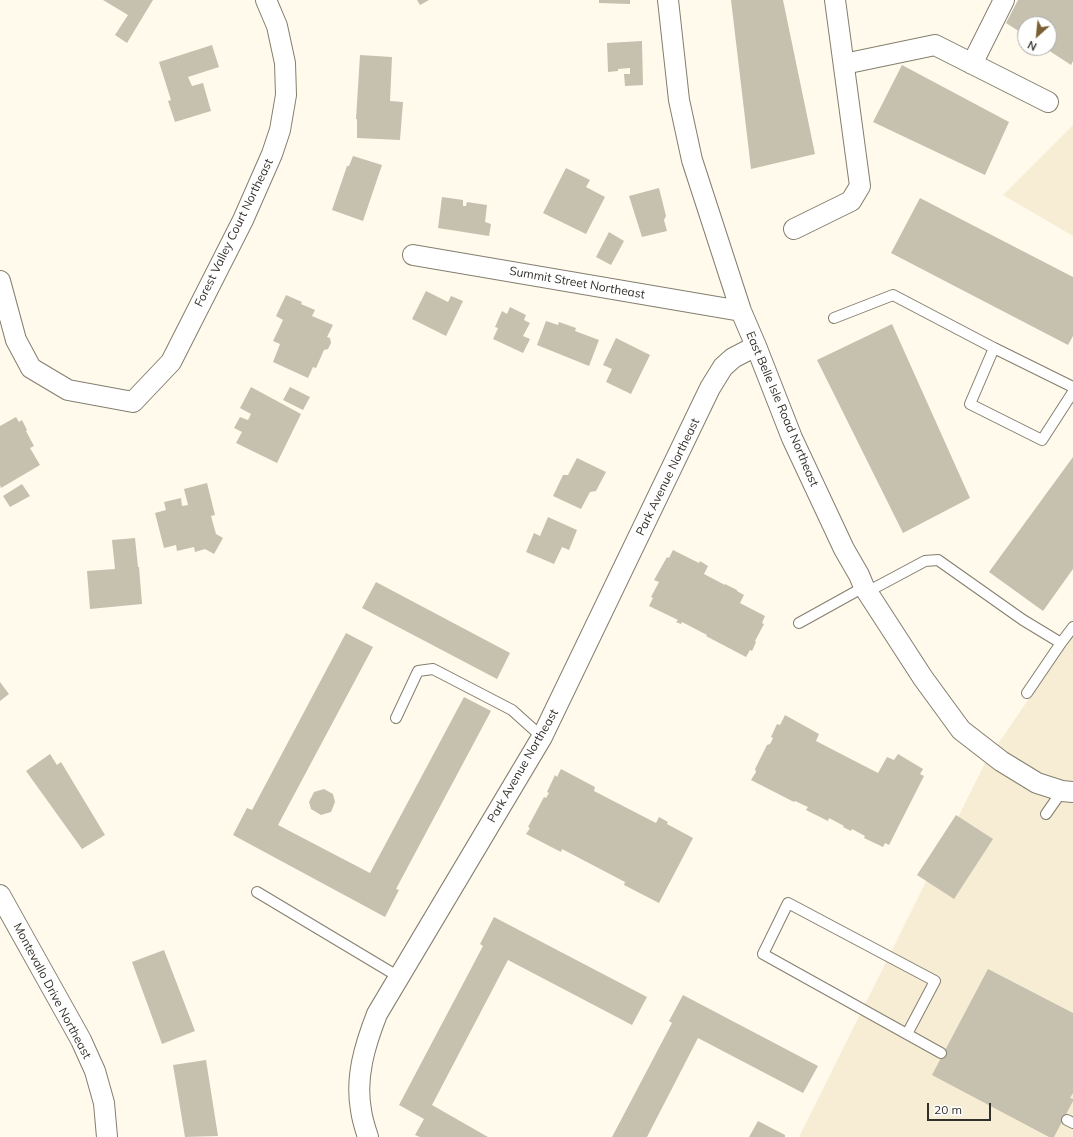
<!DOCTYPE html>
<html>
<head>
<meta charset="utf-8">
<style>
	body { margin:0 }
	#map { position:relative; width:1073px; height:1137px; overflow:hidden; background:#fffaec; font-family:Mulish,sans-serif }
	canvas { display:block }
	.north { position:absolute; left:1017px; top:16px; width:40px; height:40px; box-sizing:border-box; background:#fff; border:1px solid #adacaa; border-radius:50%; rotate:207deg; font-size:11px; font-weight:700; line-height:16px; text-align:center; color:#33302a }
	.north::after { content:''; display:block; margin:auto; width:14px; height:18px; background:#7b5f32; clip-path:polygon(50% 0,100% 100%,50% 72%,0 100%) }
	.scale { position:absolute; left:927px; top:1103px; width:64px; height:18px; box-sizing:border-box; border:2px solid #33302a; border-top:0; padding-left:5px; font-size:12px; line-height:14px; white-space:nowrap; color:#33302a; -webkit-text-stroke:3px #fff; paint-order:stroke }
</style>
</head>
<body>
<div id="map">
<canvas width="1073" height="1137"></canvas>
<div class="north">N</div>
<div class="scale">20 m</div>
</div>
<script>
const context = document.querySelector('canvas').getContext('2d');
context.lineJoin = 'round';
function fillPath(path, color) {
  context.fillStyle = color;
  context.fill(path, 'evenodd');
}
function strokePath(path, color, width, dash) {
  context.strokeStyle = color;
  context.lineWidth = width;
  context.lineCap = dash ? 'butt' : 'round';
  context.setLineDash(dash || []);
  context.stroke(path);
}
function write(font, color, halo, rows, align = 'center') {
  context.font = font + ' Mulish,sans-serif';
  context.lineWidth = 3;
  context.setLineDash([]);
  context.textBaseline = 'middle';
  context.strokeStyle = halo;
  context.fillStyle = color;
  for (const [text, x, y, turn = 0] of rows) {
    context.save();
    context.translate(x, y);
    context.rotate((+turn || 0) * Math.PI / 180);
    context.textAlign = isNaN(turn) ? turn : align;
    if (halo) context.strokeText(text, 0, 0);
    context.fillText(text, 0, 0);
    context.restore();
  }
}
const built = new Path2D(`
	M 1073,125 L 1073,236 L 1003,195 Z
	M 1073,634 L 1073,1137 L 799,1137 L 985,763 Z`);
const building = new Path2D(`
	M 103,0 L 153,0 L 127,43 L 115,35 L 128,15 Z
	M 417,0 L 429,0 L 420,5 Z
	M 599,0 L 630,0 L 630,4 L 599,3 Z
	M 731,0 L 783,0 L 815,154 L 751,169 Z
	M 1018,0 L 1073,0 L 1073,61 L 1071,65 L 1045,48 L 1049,48 L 1049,24 L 1025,24 L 1025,35 L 1006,23 Z
	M 642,41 L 643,85 L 625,86 L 624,74 L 630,74 L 630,68 L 618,69 L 618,71 L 608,72 L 607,43 Z
	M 212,45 L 219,67 L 188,77 L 192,86 L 203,83 L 211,111 L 175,122 L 168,101 L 171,100 L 159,62 Z
	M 360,55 L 392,57 L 390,101 L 403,102 L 400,140 L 357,138 L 357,119 L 356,119 Z
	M 902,65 L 1009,122 L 985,175 L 873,122 Z
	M 353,156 L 382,165 L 363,221 L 332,210 L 347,166 L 349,166 Z
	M 566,168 L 590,180 L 586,187 L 605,197 L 586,234 L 543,213 Z
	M 659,188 L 666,216 L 664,220 L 667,231 L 642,237 L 629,196 Z
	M 442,197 L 463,200 L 463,206 L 466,206 L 467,202 L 487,205 L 485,222 L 491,224 L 489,236 L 438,228 Z
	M 920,198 L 1073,277 L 1073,336 L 1068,345 L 891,253 Z
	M 609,232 L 624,241 L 611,265 L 596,257 Z
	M 426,291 L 448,302 L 451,296 L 463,301 L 446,336 L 412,319 Z
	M 286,295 L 302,302 L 301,304 L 315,310 L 312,316 L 333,325 L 327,337 L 330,338 L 331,343 L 328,349 L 324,350 L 316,368 L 313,367 L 308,378 L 273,362 L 280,344 L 273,341 L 283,320 L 276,316 Z
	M 510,307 L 526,315 L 524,320 L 530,323 L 523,336 L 530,339 L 523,353 L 493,339 L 498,328 L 495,327 L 502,311 L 507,314 Z
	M 546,321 L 558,325 L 559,322 L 576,328 L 575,331 L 599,340 L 589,366 L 537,345 Z
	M 892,324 L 970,498 L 903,533 L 817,360 Z
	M 616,338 L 650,355 L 631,394 L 606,382 L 612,369 L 603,365 Z
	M 251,387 L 301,414 L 277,463 L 236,443 L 242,432 L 234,428 L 240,417 L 248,420 L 251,414 L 240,408 Z
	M 290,387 L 310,397 L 303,410 L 283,400 Z
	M 16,417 L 19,422 L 22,420 L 27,430 L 26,431 L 34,446 L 30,448 L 40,465 L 1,488 L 0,485 L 0,426 Z
	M 1073,457 L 1073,569 L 1043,611 L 989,572 Z
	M 577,458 L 606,472 L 596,491 L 590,492 L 581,509 L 553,496 L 563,475 L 568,475 Z
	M 207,483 L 215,515 L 211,516 L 216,534 L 223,538 L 214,554 L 205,549 L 195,552 L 194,547 L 177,551 L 176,545 L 164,548 L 155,513 L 166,510 L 164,502 L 181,498 L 182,506 L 188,505 L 184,489 Z
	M 22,484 L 30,496 L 10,507 L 3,496 Z
	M 548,517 L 577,530 L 569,550 L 562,547 L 554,564 L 526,552 L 534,533 L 540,536 Z
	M 135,538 L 138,567 L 139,567 L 142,604 L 90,609 L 87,571 L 115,569 L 112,540 Z
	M 673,550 L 699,563 L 700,561 L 708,566 L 704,574 L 725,585 L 725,584 L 737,590 L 737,591 L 744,595 L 740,603 L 765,616 L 762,623 L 764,624 L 755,641 L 756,642 L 752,651 L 750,650 L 746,657 L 706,636 L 707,635 L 682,622 L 681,624 L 676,622 L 678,620 L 649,606 L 653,598 L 651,597 L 659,582 L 654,580 L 667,557 L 669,558 Z
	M 376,582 L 510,653 L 497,679 L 362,608 Z
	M 346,633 L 373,647 L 278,825 L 370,873 L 464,697 L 491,711 L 396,889 L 399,890 L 385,917 L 233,835 L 247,808 L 252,810 Z
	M 0,682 L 9,694 L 0,701 Z
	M 785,715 L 819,734 L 816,741 L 878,773 L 887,757 L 894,760 L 898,754 L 923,769 L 920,774 L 924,776 L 889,845 L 885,843 L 883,847 L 864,838 L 865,836 L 852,829 L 851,831 L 843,827 L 844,826 L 829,818 L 828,821 L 806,810 L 808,807 L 795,801 L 794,802 L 751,780 L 756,772 L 755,769 L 767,745 L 770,744 L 773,738 L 771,737 L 777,724 L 780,725 Z
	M 50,754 L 57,765 L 61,762 L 105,835 L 82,849 L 26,771 Z
	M 561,769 L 595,787 L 594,791 L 656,823 L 659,817 L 668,822 L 667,824 L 693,838 L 659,903 L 624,885 L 625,882 L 562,849 L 561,852 L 526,834 L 530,828 L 528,827 L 544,797 L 546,798 L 549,793 L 547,792 L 555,775 L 557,777 Z
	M 324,789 L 333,794 L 335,802 L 331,812 L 321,815 L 311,809 L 309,802 L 314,792 Z
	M 956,815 L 993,839 L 954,899 L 917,875 Z
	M 494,917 L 647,997 L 632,1025 L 508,960 L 432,1105 L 488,1137 L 420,1137 L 415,1135 L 424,1119 L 399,1105 L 483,946 L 480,944 Z
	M 164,950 L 195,1031 L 162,1044 L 132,962 Z
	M 988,969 L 1073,1013 L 1073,1093 L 1070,1098 L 1073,1099 L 1073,1101 L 1054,1137 L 1049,1137 L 932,1075 Z
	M 683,995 L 818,1066 L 803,1093 L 698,1038 L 647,1137 L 612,1137 L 672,1023 L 669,1021 Z
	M 206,1060 L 218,1136 L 185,1137 L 173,1065 Z
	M 758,1121 L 785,1135 L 785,1137 L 749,1137 Z`);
const lane = new Path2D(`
	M 834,318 L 893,295 L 994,348 L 970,404 L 1042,440 L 1073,392
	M 994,348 L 1073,387
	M 867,592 L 925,561 L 938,560 L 1023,620 L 1061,643 L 1027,693
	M 799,623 L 864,587
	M 1061,643 L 1073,627
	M 396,718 L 418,671 L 433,669 L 512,710 L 542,737
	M 1046,814 L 1062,791
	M 257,892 L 399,977
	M 907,1034 L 935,981 L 788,903 L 763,954 L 941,1053
	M 1067,1120 L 1073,1123`);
const street = new Path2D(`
	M 668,0 L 679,100 L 692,160 L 741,311 L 756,346 L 792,438 L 844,549 L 859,575 L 864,587 L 923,678 L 961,730 L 1001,761 L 1037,783 L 1062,791 L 1073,792
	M 844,64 L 935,45 L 1048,102
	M 972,64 L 1004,0
	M 794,229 L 851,201 L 860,186 L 835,0
	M 413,255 L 741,311
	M 0,281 L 16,340 L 31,368 L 68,390 L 133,402 L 171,362 L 243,220 L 272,154 L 280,130 L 286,95 L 285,63 L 277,26 L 266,0
	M 0,895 L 81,1040 L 95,1071 L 104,1103 L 107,1137
	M 368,1137 C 365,1128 362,1119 361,1110 C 355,1077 365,1045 377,1014 L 542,737 L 710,388 L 723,367 L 733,358 L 756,346`);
const streetNames = [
	["Forest Valley Court Northeast",234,233,-64],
	["Summit Street Northeast",577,283,10],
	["East Belle Isle Road Northeast",782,409,67],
	["Park Avenue Northeast",668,477,-64],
	["Park Avenue Northeast",523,766,-60],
	["Montevallo Drive Northeast",52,991,62]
];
fillPath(built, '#f6edd4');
fillPath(building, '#c6c0af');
strokePath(lane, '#847e6e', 12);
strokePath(street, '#847e6e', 22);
strokePath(lane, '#fff', 10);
strokePath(street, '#fff', 20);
write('12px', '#33302a', '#fff', streetNames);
</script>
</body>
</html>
